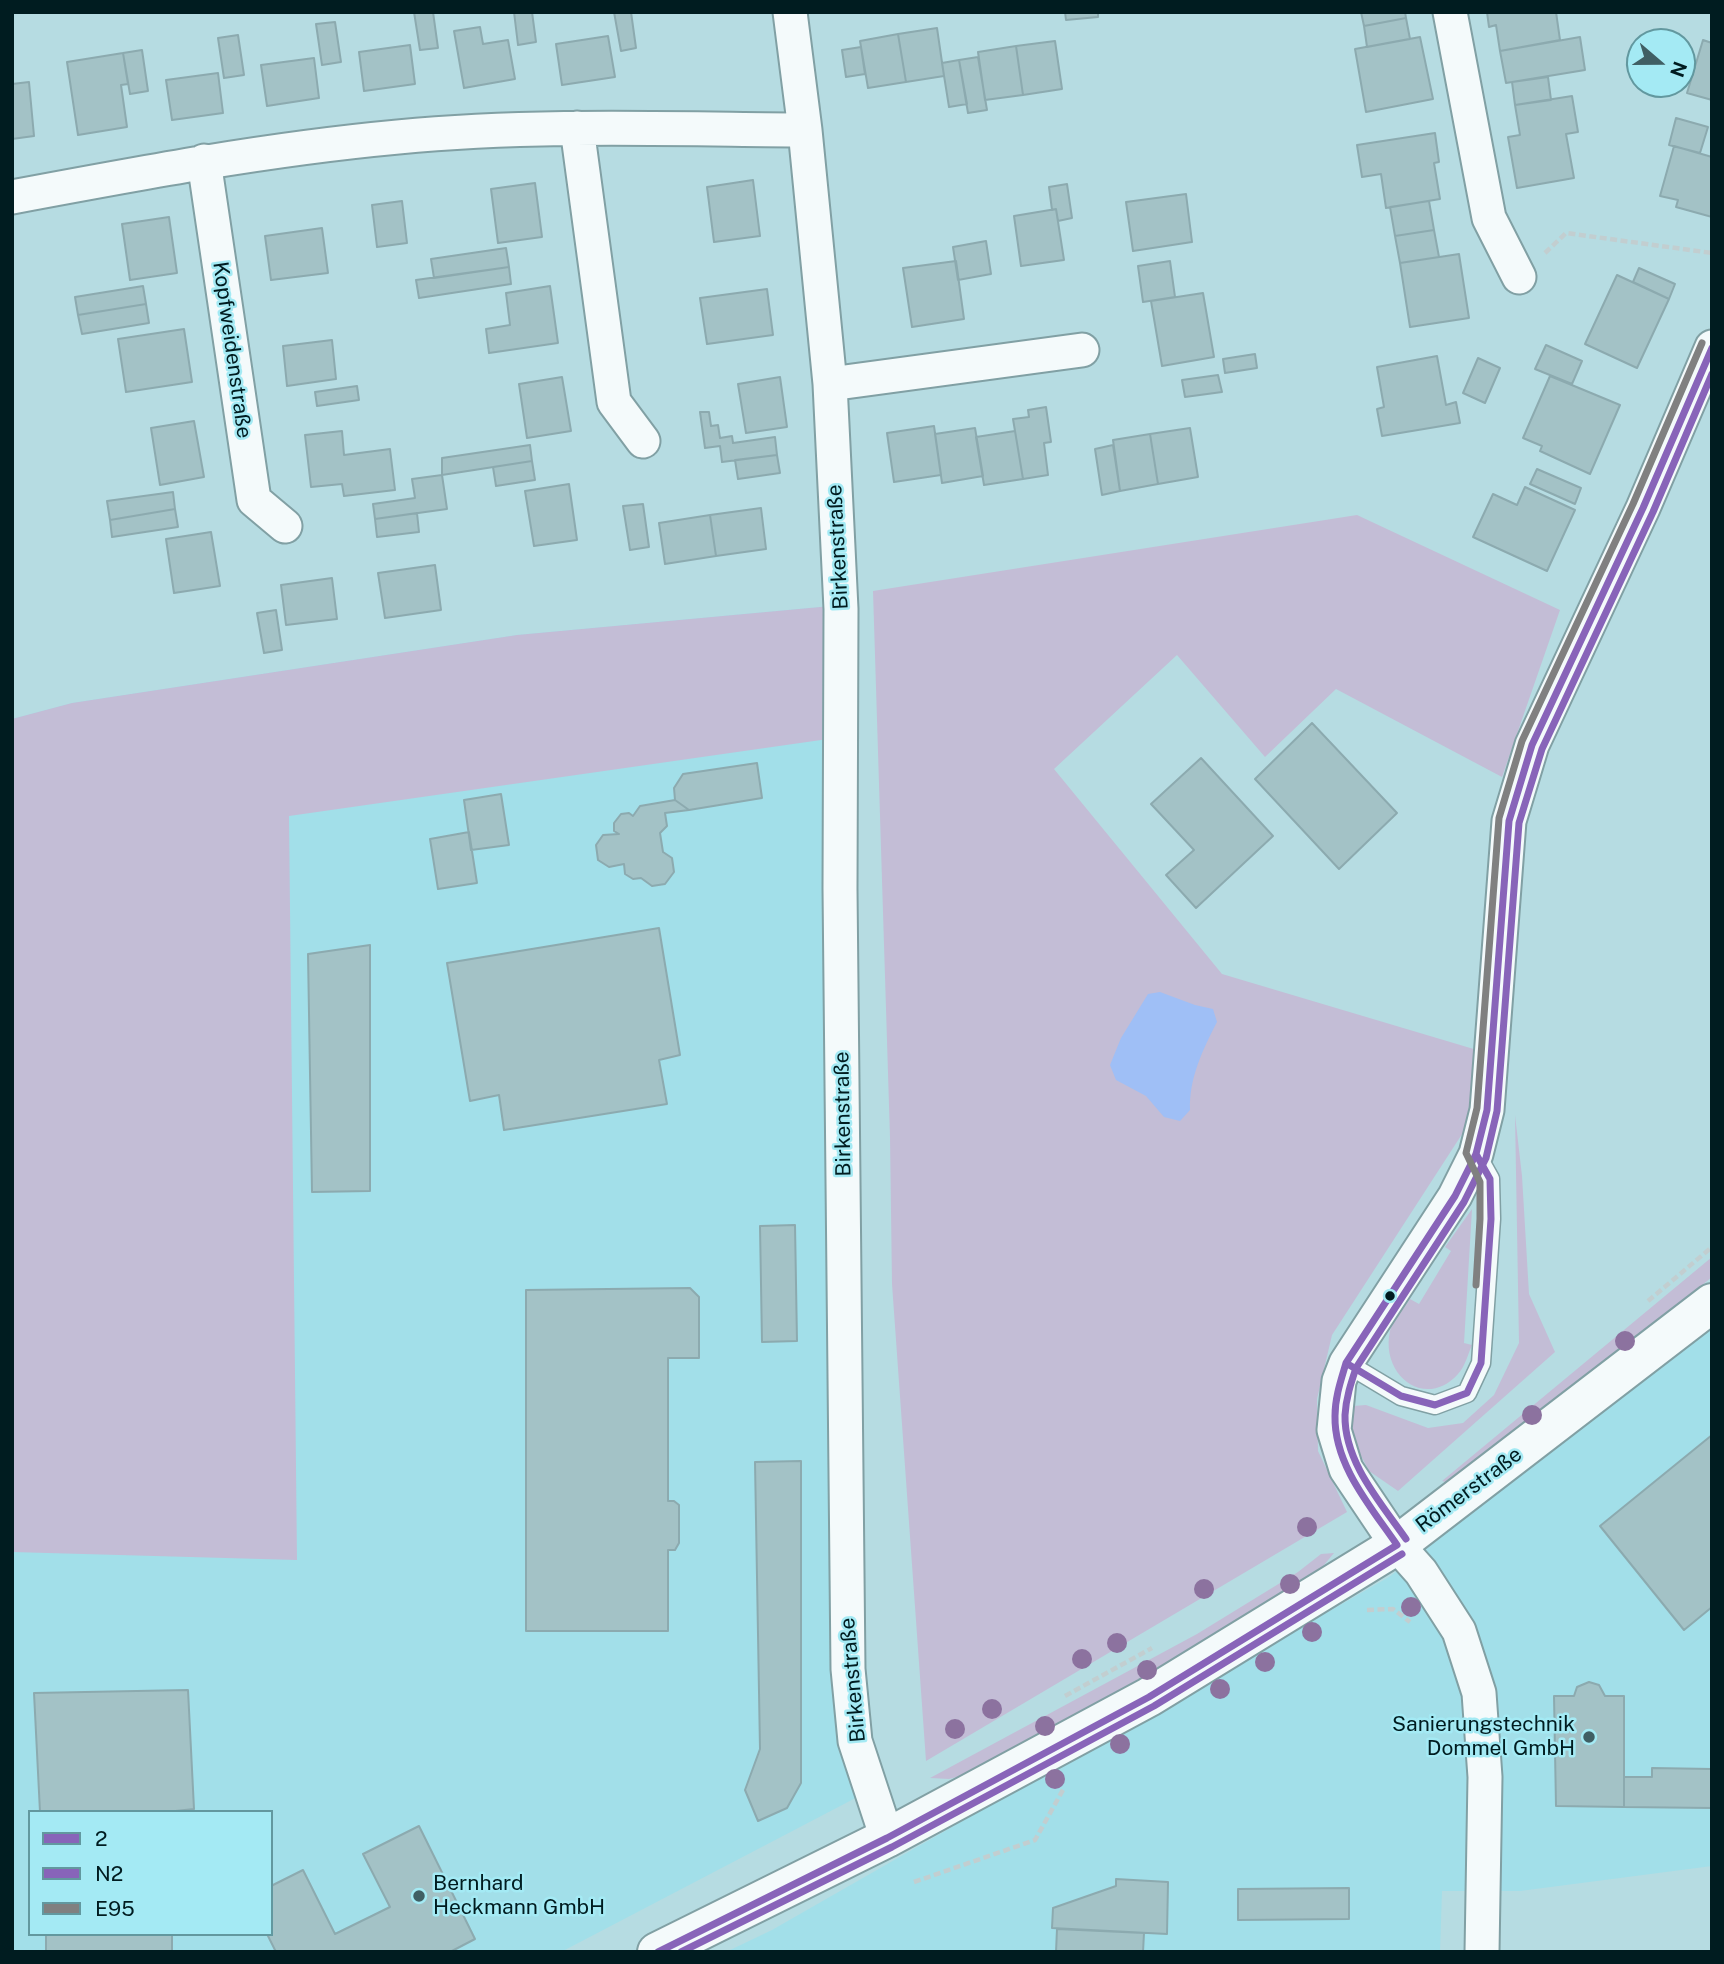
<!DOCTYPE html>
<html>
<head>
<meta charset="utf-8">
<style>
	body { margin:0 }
	#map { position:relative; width:1724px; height:1964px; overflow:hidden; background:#b6dce2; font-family:"Public Sans",sans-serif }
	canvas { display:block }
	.frame { position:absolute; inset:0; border:14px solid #001c20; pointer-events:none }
	.legend { position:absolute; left:28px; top:1810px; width:245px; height:126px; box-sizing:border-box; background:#a4eaf4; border:2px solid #62989f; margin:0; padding:9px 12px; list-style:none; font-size:21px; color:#001c20 }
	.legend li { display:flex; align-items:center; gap:14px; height:35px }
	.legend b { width:35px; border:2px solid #62989f }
	.north { position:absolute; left:1626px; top:28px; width:70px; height:70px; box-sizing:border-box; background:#a4eaf4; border:2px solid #62989f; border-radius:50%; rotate:110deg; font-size:19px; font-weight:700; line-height:28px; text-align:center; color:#001c20 }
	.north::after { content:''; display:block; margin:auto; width:24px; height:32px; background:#405f64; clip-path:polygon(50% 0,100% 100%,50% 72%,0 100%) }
</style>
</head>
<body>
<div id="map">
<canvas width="1724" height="1964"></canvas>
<div class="frame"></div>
<ul class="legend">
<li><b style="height:9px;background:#8864b9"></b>2</li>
<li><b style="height:9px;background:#8864b9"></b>N2</li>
<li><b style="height:9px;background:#808080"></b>E95</li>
</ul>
<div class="north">N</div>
</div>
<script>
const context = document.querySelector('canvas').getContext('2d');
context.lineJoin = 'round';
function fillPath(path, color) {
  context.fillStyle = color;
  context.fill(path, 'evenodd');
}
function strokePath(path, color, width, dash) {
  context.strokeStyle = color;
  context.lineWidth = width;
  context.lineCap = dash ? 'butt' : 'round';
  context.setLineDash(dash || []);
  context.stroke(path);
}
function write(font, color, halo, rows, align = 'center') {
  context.font = font + ' "Public Sans",sans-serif';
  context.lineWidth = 5;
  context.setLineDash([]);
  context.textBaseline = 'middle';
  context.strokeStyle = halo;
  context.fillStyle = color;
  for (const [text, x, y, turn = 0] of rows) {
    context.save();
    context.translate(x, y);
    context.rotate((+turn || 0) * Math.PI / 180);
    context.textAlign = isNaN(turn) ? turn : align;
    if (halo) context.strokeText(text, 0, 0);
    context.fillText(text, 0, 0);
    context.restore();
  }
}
const built = new Path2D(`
	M 831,606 L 867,1792 L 561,1952 L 12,1952 L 12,719 L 72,703 L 517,635 ZM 30,1812 L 271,1812 L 271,1934 L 30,1934 Z
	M 1712,1328 L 1712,1866 L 1520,1891 L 1442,1891 L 1440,1952 L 726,1952 L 772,1930 L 1389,1577 Z`);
const green = new Path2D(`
	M 1357,515 L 1560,610 L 1502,777 L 1336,689 L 1265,757 L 1177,655 L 1054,769 L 1222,974 L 1477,1050 L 1466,1128 L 1332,1335 L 1317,1399 L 1318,1451 L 1347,1512 L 926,1761 L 892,1284 L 890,1137 L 873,591 Z
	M 831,606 L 835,738 L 289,816 L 297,1560 L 12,1552 L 12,719 L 72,703 L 517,635 Z
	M 1515,1115 L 1522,1176 L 1529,1294 L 1555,1352 L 1398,1491 L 1369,1471 L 1351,1437 L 1353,1406 L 1366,1405 L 1428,1428 L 1463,1423 L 1494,1395 L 1519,1343 Z
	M 1472,1209 L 1464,1343 L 1472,1345 C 1468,1354 1465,1367 1458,1374 C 1426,1410 1380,1376 1390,1331 C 1392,1320 1404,1308 1410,1299 L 1419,1304 L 1451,1251 L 1445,1247 Z
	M 1712,1257 L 1712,1277 L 1609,1361 L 1449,1483 L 1442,1481 Z
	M 1334,1553 L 1319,1571 L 1301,1584 L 1093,1706 L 964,1775 L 949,1779 L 930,1778 L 1197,1634 L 1298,1572 L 1321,1554 Z`);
const water = new Path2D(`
	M 1160,992 L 1195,1005 L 1213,1009 L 1217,1022 C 1203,1049 1189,1078 1190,1110 L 1180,1121 L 1164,1117 L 1146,1096 L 1116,1080 L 1110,1065 L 1121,1038 L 1148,994 Z`);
const building = new Path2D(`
	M 414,12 L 433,12 L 438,48 L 420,50 Z
	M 514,12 L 532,12 L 536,42 L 518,45 Z
	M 614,12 L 631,12 L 636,48 L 621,51 Z
	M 1065,12 L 1098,12 L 1098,17 L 1066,20 Z
	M 1361,12 L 1405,12 L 1406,18 L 1364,26 Z
	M 1487,12 L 1556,12 L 1560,40 L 1500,51 L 1496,25 L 1489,27 Z
	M 1406,18 L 1410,39 L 1367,47 L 1364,26 Z
	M 335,22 L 341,62 L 322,65 L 316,24 Z
	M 480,27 L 483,44 L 508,40 L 515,79 L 464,88 L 454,31 Z
	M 937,28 L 944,76 L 906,82 L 898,34 Z
	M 898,34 L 906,82 L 868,88 L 860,41 Z
	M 238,35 L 244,75 L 224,78 L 218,38 Z
	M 608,36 L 615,77 L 562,85 L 556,44 Z
	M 1420,37 L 1433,99 L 1366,112 L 1355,49 Z
	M 1580,37 L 1585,70 L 1506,83 L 1500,51 Z
	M 1703,40 L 1712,43 L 1712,100 L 1687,93 Z
	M 1055,41 L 1062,89 L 1023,95 L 1016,46 Z
	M 410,45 L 415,84 L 364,91 L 359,52 Z
	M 1016,46 L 1023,95 L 985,100 L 978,52 Z
	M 861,47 L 865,74 L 846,77 L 842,50 Z
	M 142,50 L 148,91 L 130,94 L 123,53 Z
	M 123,53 L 128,84 L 121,85 L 127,127 L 78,135 L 67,62 Z
	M 978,57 L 987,110 L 968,113 L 959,60 Z
	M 314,58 L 319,98 L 267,106 L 261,65 Z
	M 959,60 L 967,104 L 949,107 L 942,63 Z
	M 218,73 L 223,113 L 172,120 L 166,80 Z
	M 1548,77 L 1551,100 L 1515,105 L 1512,82 Z
	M 29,82 L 34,136 L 12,139 L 12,84 Z
	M 1572,96 L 1578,132 L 1566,134 L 1574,178 L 1517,188 L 1508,137 L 1520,135 L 1515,105 Z
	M 1676,118 L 1708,127 L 1700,153 L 1669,145 Z
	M 1435,133 L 1439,162 L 1434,163 L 1440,199 L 1386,208 L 1381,174 L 1362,177 L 1357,145 Z
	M 1674,146 L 1712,157 L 1712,217 L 1676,207 L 1678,200 L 1660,196 Z
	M 753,180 L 760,236 L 714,242 L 707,187 Z
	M 535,183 L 542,237 L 498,243 L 491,189 Z
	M 1067,184 L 1072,218 L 1058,221 L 1056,209 L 1052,210 L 1049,187 Z
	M 1186,194 L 1192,242 L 1133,251 L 1126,202 Z
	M 402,201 L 407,243 L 377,247 L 372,205 Z
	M 1429,201 L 1434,230 L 1395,236 L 1390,207 Z
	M 1056,209 L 1064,260 L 1021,266 L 1014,216 Z
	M 169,217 L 177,273 L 130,280 L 122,224 Z
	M 322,228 L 328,273 L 271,280 L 265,236 Z
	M 1434,230 L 1439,257 L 1400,263 L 1395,236 Z
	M 986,241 L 991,274 L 958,280 L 953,247 Z
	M 506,248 L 509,267 L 434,278 L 431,259 Z
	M 1459,254 L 1469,318 L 1410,327 L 1400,263 Z
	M 956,261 L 964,319 L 912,327 L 903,268 Z
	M 1170,261 L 1175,297 L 1143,302 L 1138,266 Z
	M 509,267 L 511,284 L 419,298 L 416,280 Z
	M 1639,268 L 1675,284 L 1669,299 L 1633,282 Z
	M 1617,275 L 1669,299 L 1637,368 L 1585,344 Z
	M 143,286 L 146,304 L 78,315 L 75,297 Z
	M 550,286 L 558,343 L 489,353 L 486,329 L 510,325 L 506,293 Z
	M 767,289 L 773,335 L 707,344 L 700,298 Z
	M 1203,293 L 1214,357 L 1162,366 L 1151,301 Z
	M 146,304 L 149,323 L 82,334 L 78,315 Z
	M 184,329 L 192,382 L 126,392 L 118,339 Z
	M 332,340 L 336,379 L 287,386 L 283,346 Z
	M 1546,345 L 1582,361 L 1572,384 L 1535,369 Z
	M 1255,354 L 1257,368 L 1225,373 L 1223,359 Z
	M 1437,356 L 1446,405 L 1456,402 L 1460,423 L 1382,436 L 1377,409 L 1384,407 L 1377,367 Z
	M 1478,358 L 1500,368 L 1485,403 L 1463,393 Z
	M 1218,375 L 1222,392 L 1185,397 L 1182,380 Z
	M 1550,376 L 1620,405 L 1590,474 L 1540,451 L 1542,446 L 1523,438 Z
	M 562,377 L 571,431 L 527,438 L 519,384 Z
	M 780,377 L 787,427 L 746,433 L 738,384 Z
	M 357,386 L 359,400 L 317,406 L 315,392 Z
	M 1046,407 L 1051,442 L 1044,443 L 1048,475 L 1023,479 L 1013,419 L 1029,417 L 1028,410 Z
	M 700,412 L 709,412 L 711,426 L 718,425 L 720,438 L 732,436 L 733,443 L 775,437 L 777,455 L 722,462 L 720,446 L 705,448 Z
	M 194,421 L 204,477 L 160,485 L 151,428 Z
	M 934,426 L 941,475 L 894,482 L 887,433 Z
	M 975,428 L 983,476 L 942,483 L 935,434 Z
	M 1190,428 L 1198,477 L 1158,484 L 1150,434 Z
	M 342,431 L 344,455 L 390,449 L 395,490 L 344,496 L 342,484 L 311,487 L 305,435 Z
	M 1015,431 L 1023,479 L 984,485 L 976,437 Z
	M 1150,434 L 1158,484 L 1120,491 L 1113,440 Z
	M 530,445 L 532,461 L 442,475 L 442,458 Z
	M 1113,445 L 1120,491 L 1102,495 L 1095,449 Z
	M 777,455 L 780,473 L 738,479 L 735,460 Z
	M 532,461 L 535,480 L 496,486 L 493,467 Z
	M 1537,469 L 1581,488 L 1575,504 L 1530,484 Z
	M 442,475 L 447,509 L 375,519 L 373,504 L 415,498 L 412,479 Z
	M 569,484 L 577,540 L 534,546 L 525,491 Z
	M 1525,487 L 1575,510 L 1547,571 L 1473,537 L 1493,494 L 1517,505 Z
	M 173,492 L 175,509 L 110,520 L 107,501 Z
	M 643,504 L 649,547 L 630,550 L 623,506 Z
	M 761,508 L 766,549 L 716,556 L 710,515 Z
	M 175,509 L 178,527 L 112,537 L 110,520 Z
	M 417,513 L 419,532 L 377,537 L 375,519 Z
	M 710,515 L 716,556 L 665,564 L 659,523 Z
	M 211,532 L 220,586 L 174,593 L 166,539 Z
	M 435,565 L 441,610 L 385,618 L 378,573 Z
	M 332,578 L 337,619 L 286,625 L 281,585 Z
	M 276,610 L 282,650 L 264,653 L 257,613 Z
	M 1312,723 L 1397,813 L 1339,869 L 1255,779 Z
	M 1201,758 L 1273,836 L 1196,908 L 1166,875 L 1194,850 L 1151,804 Z
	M 757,763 L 762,798 L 689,810 L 675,800 L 674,788 L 683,774 Z
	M 501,794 L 509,845 L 471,850 L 464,800 Z
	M 675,800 L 689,810 L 665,813 L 667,826 L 660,833 L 663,852 L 672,858 L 674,872 L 665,884 L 652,886 L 641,878 L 633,879 L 625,874 L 624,864 L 609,867 L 598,860 L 596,845 L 603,835 L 619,834 L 614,831 L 614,823 L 621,814 L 629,813 L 633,816 L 640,806 Z
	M 469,832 L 477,883 L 438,889 L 430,839 Z
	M 659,928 L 680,1055 L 659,1060 L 667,1104 L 504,1130 L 499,1095 L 470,1101 L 447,963 Z
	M 370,945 L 370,1191 L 312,1192 L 308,954 Z
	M 795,1225 L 797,1341 L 762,1342 L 760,1226 Z
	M 690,1288 L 699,1297 L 699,1358 L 668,1358 L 668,1501 L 674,1501 L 679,1505 L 679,1543 L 675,1550 L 668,1550 L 668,1631 L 526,1631 L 526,1290 Z
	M 1712,1435 L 1712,1607 L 1684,1630 L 1600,1526 Z
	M 801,1461 L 801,1783 L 787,1808 L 758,1821 L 745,1790 L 760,1749 L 755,1462 Z
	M 1589,1682 L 1599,1685 L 1605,1696 L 1624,1696 L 1624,1807 L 1556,1806 L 1554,1696 L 1574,1696 L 1577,1687 Z
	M 188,1690 L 194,1809 L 166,1812 L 40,1812 L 34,1693 Z
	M 1652,1768 L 1712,1769 L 1712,1808 L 1624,1807 L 1624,1777 L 1652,1777 Z
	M 419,1826 L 475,1939 L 450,1952 L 276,1952 L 267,1934 L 271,1934 L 271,1886 L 303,1870 L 335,1934 L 390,1907 L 363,1854 Z
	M 1116,1879 L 1168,1882 L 1167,1934 L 1052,1928 L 1053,1908 L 1116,1886 Z
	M 1349,1888 L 1349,1919 L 1238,1920 L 1238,1889 Z
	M 1057,1929 L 1144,1933 L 1143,1952 L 1056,1952 Z
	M 46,1934 L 172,1934 L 172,1952 L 46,1952 Z`);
const path = new Path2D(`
	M 1545,253 L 1566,233 L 1712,253
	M 1648,1301 L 1712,1247
	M 1367,1610 L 1393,1609 L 1410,1622
	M 1065,1696 L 1152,1648
	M 914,1882 L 1035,1840 L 1064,1788`);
const service = new Path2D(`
	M 1346,1363 L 1401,1396 L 1435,1405 L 1467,1393 L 1481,1363 L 1491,1219 L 1490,1179 L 1476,1154`);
const minor = new Path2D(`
	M 790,12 L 805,130 L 830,384 L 841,609 L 840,888 L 848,1669 L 855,1741 L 887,1838
	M 1450,12 L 1489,218 L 1519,277
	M 577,128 L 614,402 L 643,441
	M 204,161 L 254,500 L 285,526
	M 12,197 C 140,173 268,149 398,137 C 533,124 670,129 805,130
	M 830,384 L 1082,350
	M 1482,1952 L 1485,1777 L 1479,1693 L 1459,1631 L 1421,1572 L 1397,1545 L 1346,1469 L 1334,1430 L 1339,1381 L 1346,1363 L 1455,1196 L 1476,1154 L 1487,1110 L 1509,821 L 1532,745 L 1643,508 L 1712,347`);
const secondary = new Path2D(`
	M 657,1952 L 887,1838 L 1149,1697 L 1397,1545 L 1712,1303`);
const bus1 = new Path2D(`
	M 1346,1363 L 1401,1396 L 1435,1405 L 1467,1393 L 1481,1363 L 1491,1219 L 1490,1179 L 1476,1154
	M 1397,1545 C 1371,1507 1334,1465 1335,1416 C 1335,1397 1341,1380 1346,1363 L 1455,1196 L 1476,1154 L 1487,1110 L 1509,821 L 1532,745 L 1643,508 L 1712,348
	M 658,1952 L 887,1838 L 1149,1697 L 1397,1545`);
const bus2 = new Path2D(`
	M 1406,1539 C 1381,1503 1344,1462 1345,1415 C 1346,1398 1351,1383 1356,1368 L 1464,1202 L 1486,1158 L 1497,1111 L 1519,823 L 1542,749 L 1653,512 L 1712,374
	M 681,1952 L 892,1847 L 1154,1706 L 1402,1554`);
const bus3 = new Path2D(`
	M 1476,1285 L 1480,1219 L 1480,1182 L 1466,1153 L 1477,1108 L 1499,818 L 1522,741 L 1633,504 L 1702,343`);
const trees = [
	[1625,1341],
	[1532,1415],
	[1307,1527],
	[1290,1584],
	[1204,1589],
	[1411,1607],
	[1312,1632],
	[1117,1643],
	[1082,1659],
	[1265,1662],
	[1147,1670],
	[1220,1689],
	[992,1709],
	[1045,1726],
	[955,1729],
	[1120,1744],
	[1055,1779]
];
const markers = [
	[1390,1296,6,"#001c20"],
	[1589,1737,7,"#405f64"],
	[419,1896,7,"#405f64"]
];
const streetNames = [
	["Kopfweidenstraße",232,350,82],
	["Birkenstraße",838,547,-93],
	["Birkenstraße",843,1114,-91],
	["Römerstraße",1469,1490,-37],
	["Birkenstraße",853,1680,-95]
];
const poiNames = [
	["Sanierungstechnik",1575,1725],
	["Dommel GmbH",1575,1749],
	["Bernhard",433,1884,"left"],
	["Heckmann GmbH",433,1908,"left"]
];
fillPath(built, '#a2dfe9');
fillPath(green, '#c3bdd6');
fillPath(water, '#9fbff6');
fillPath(building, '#a3c2c6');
strokePath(building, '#8caaaf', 2);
strokePath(service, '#81a0a4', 21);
strokePath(minor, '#81a0a4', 37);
strokePath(secondary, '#81a0a4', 42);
strokePath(path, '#c2ced0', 4.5, [7, 3.5]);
strokePath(service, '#f4fafb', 18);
strokePath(minor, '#f4fafb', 33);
strokePath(secondary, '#f4fafb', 38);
strokePath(bus1, '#8864b9', 7);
strokePath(bus2, '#8864b9', 7);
strokePath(bus3, '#808080', 7);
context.fillStyle = '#8c729f';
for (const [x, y] of trees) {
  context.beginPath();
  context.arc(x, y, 10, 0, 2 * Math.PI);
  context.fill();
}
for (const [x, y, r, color] of markers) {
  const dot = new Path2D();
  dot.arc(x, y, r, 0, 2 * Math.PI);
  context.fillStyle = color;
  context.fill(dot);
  strokePath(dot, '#a4eaf4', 2.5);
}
write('21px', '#001c20', '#a4eaf4', streetNames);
write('21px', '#001c20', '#a4eaf4', poiNames, 'right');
</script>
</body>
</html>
